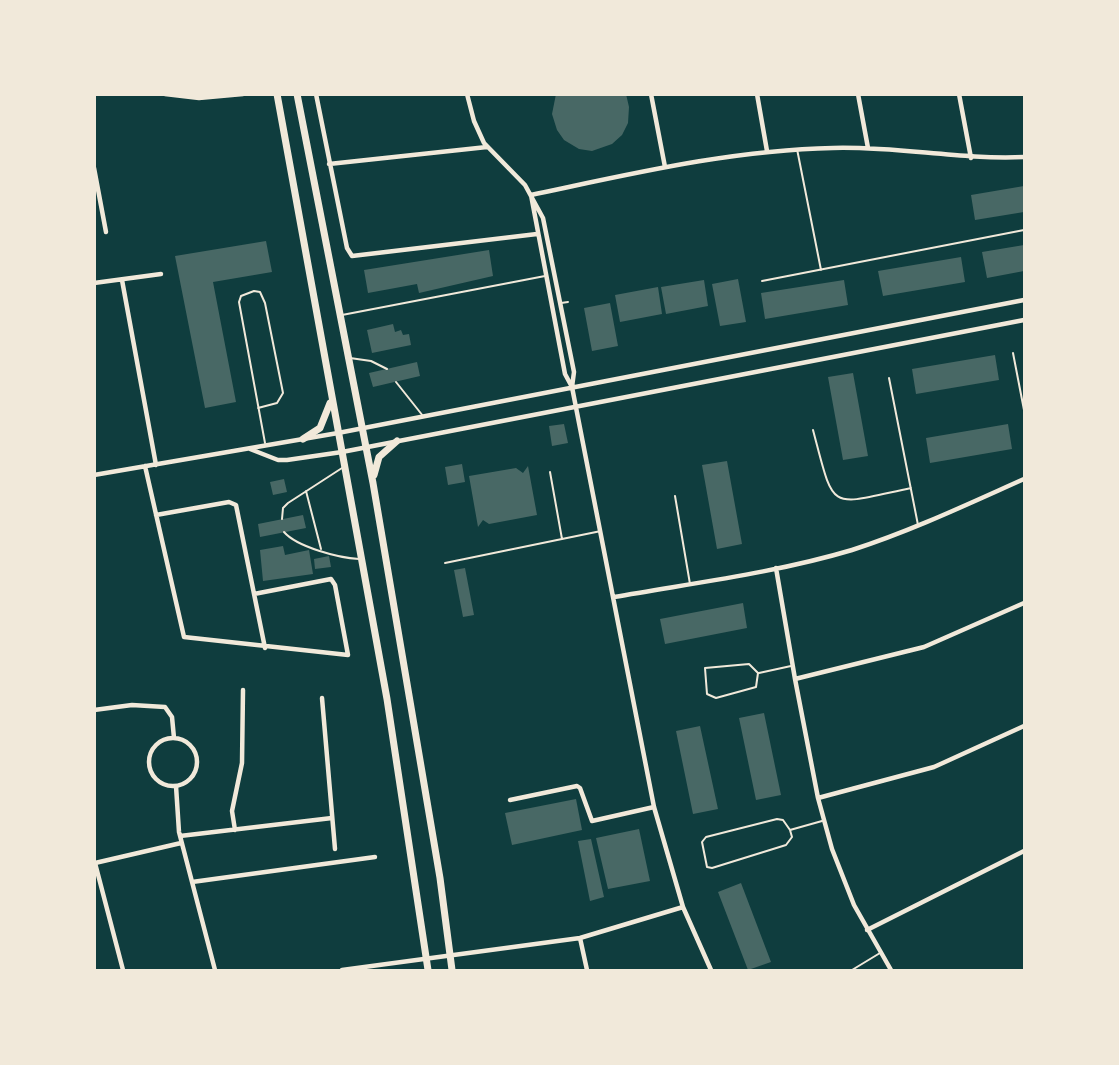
<!DOCTYPE html>
<html>
<head>
<meta charset="utf-8">
<style>
	body { margin:0 }
	#map { position:relative; width:1119px; height:1065px; overflow:hidden; background:#0f3d3e; font-family:Karla,sans-serif }
	canvas { display:block }
	.frame { position:absolute; inset:0; border:96px solid #f1e9da; pointer-events:none }
</style>
</head>
<body>
<div id="map">
<canvas width="1119" height="1065"></canvas>
<div class="frame"></div>
</div>
<script>
const context = document.querySelector('canvas').getContext('2d');
context.lineJoin = 'round';
function fillPath(path, color) {
  context.fillStyle = color;
  context.fill(path, 'evenodd');
}
function strokePath(path, color, width, dash) {
  context.strokeStyle = color;
  context.lineWidth = width;
  context.lineCap = dash ? 'butt' : 'round';
  context.setLineDash(dash || []);
  context.stroke(path);
}
const building = new Path2D(`
	M 556,94 L 626,94 L 629,107 L 628,123 L 622,135 L 612,144 L 592,151 L 579,149 L 564,140 L 557,130 L 552,114 Z
	M 1024,186 L 1024,212 L 975,220 L 971,195 Z
	M 266,241 L 272,272 L 213,282 L 236,402 L 205,408 L 175,256 Z
	M 1024,245 L 1024,271 L 987,278 L 982,252 Z
	M 489,250 L 493,276 L 419,293 L 417,284 L 368,293 L 364,270 Z
	M 961,257 L 965,282 L 883,296 L 878,271 Z
	M 738,279 L 746,322 L 720,326 L 712,284 Z
	M 704,280 L 708,306 L 666,314 L 661,287 Z
	M 844,280 L 848,305 L 765,319 L 761,293 Z
	M 658,287 L 662,314 L 620,322 L 615,295 Z
	M 610,303 L 618,346 L 592,351 L 584,308 Z
	M 393,324 L 395,332 L 401,330 L 403,335 L 409,334 L 411,345 L 372,353 L 367,330 Z
	M 995,355 L 999,380 L 916,394 L 912,369 Z
	M 417,362 L 420,376 L 373,387 L 369,373 Z
	M 853,373 L 868,456 L 843,460 L 828,377 Z
	M 564,424 L 568,443 L 552,446 L 549,426 Z
	M 1008,424 L 1012,449 L 930,463 L 926,438 Z
	M 727,461 L 742,544 L 717,549 L 702,465 Z
	M 462,464 L 465,482 L 448,485 L 445,467 Z
	M 528,466 L 537,515 L 489,524 L 483,520 L 478,527 L 469,476 L 516,468 L 523,473 Z
	M 284,479 L 287,492 L 273,495 L 270,482 Z
	M 303,515 L 306,528 L 260,537 L 258,524 Z
	M 283,546 L 285,555 L 309,550 L 313,574 L 263,581 L 260,550 Z
	M 329,556 L 331,567 L 315,569 L 314,559 Z
	M 465,568 L 474,615 L 463,617 L 454,570 Z
	M 743,603 L 747,628 L 665,644 L 660,619 Z
	M 764,713 L 781,795 L 756,800 L 739,718 Z
	M 700,726 L 718,809 L 693,814 L 676,731 Z
	M 576,799 L 582,830 L 512,845 L 505,813 Z
	M 639,829 L 650,881 L 608,889 L 596,838 Z
	M 591,839 L 604,897 L 590,901 L 578,841 Z
	M 741,883 L 771,962 L 748,970 L 718,892 Z`);
const service = new Path2D(`
	M 797,149 L 821,270
	M 762,281 L 1024,230
	M 561,303 L 568,302
	M 342,315 L 545,276
	M 1013,353 L 1024,410
	M 350,358 L 371,361 L 387,369
	M 889,378 L 918,525
	M 396,382 L 423,416
	M 258,408 L 277,403 L 283,393 L 265,303 L 260,292 L 254,291 L 241,296 L 239,302 L 265,443
	M 813,430 C 835,513 827,506 911,488
	M 550,472 L 562,539
	M 306,491 L 321,549
	M 675,496 L 690,584
	M 282,519 L 283,508 L 288,503 L 342,468
	M 284,532 C 297,547 339,558 359,559
	M 445,563 L 601,531
	M 749,664 L 758,673 L 756,687 L 716,698 L 707,694 L 705,668 Z
	M 759,673 L 791,666
	M 790,830 L 792,837 L 786,845 L 712,868 L 707,867 L 702,842 L 706,837 L 777,819 L 783,820 L 790,830 L 822,821
	M 852,970 L 880,953`);
const minor = new Path2D(`
	M 165,94 L 199,98 L 243,94
	M 316,94 L 347,248 L 352,256 L 537,234
	M 467,94 L 474,121 L 484,143 L 525,185 L 543,218 L 574,372 L 572,387
	M 651,94 L 665,167
	M 757,94 L 767,151
	M 858,94 L 868,148
	M 959,94 L 971,158
	M 329,164 L 487,147
	M 94,168 L 106,232
	M 531,195 L 565,374 L 572,387 L 654,807 L 683,907 L 711,970
	M 531,195 C 631,174 731,150 833,148 C 897,146 960,160 1024,157
	M 122,280 L 156,465
	M 94,283 L 161,274
	M 250,449 L 278,460 L 287,460 L 342,452 L 1024,320
	M 145,466 L 184,637 L 348,655 L 335,585 L 331,579 L 254,594
	M 94,475 L 338,433 L 1024,300
	M 156,515 L 229,502 L 236,505 L 265,648
	M 776,568 L 795,679 L 818,798 L 832,849 L 854,905 L 891,970
	M 614,597 C 693,583 775,573 852,550 C 911,531 968,504 1024,479
	M 795,679 L 924,647 L 1024,603
	M 322,698 L 335,849
	M 94,710 L 132,705 L 165,707 L 172,717 L 174,738
	M149 762a24 24 0 1 1 48 0a24 24 0 1 1-48 0Z
	M 176,786 L 179,832 L 215,970
	M 818,798 L 934,767 L 1024,726
	M 510,800 L 577,786 L 580,788 L 592,821 L 654,807
	M 235,830 L 232,811 L 242,763 L 243,690
	M 180,836 L 332,818
	M 192,882 L 375,857
	M 867,930 L 1024,851
	M 580,938 L 587,970
	M 123,970 L 95,863 L 181,843
	M 342,970 L 580,938 L 683,907`);
const secondary = new Path2D(`
	M 277,94 L 387,699 L 428,970
	M 297,94 L 373,483 L 440,878 L 452,970
	M 303,439 L 320,428 L 330,403
	M 374,475 L 379,457 L 397,441`);
fillPath(building, '#486865');
strokePath(service, '#f1e9da', 2);
strokePath(minor, '#f1e9da', 4.5);
strokePath(secondary, '#f1e9da', 7);
</script>
</body>
</html>
